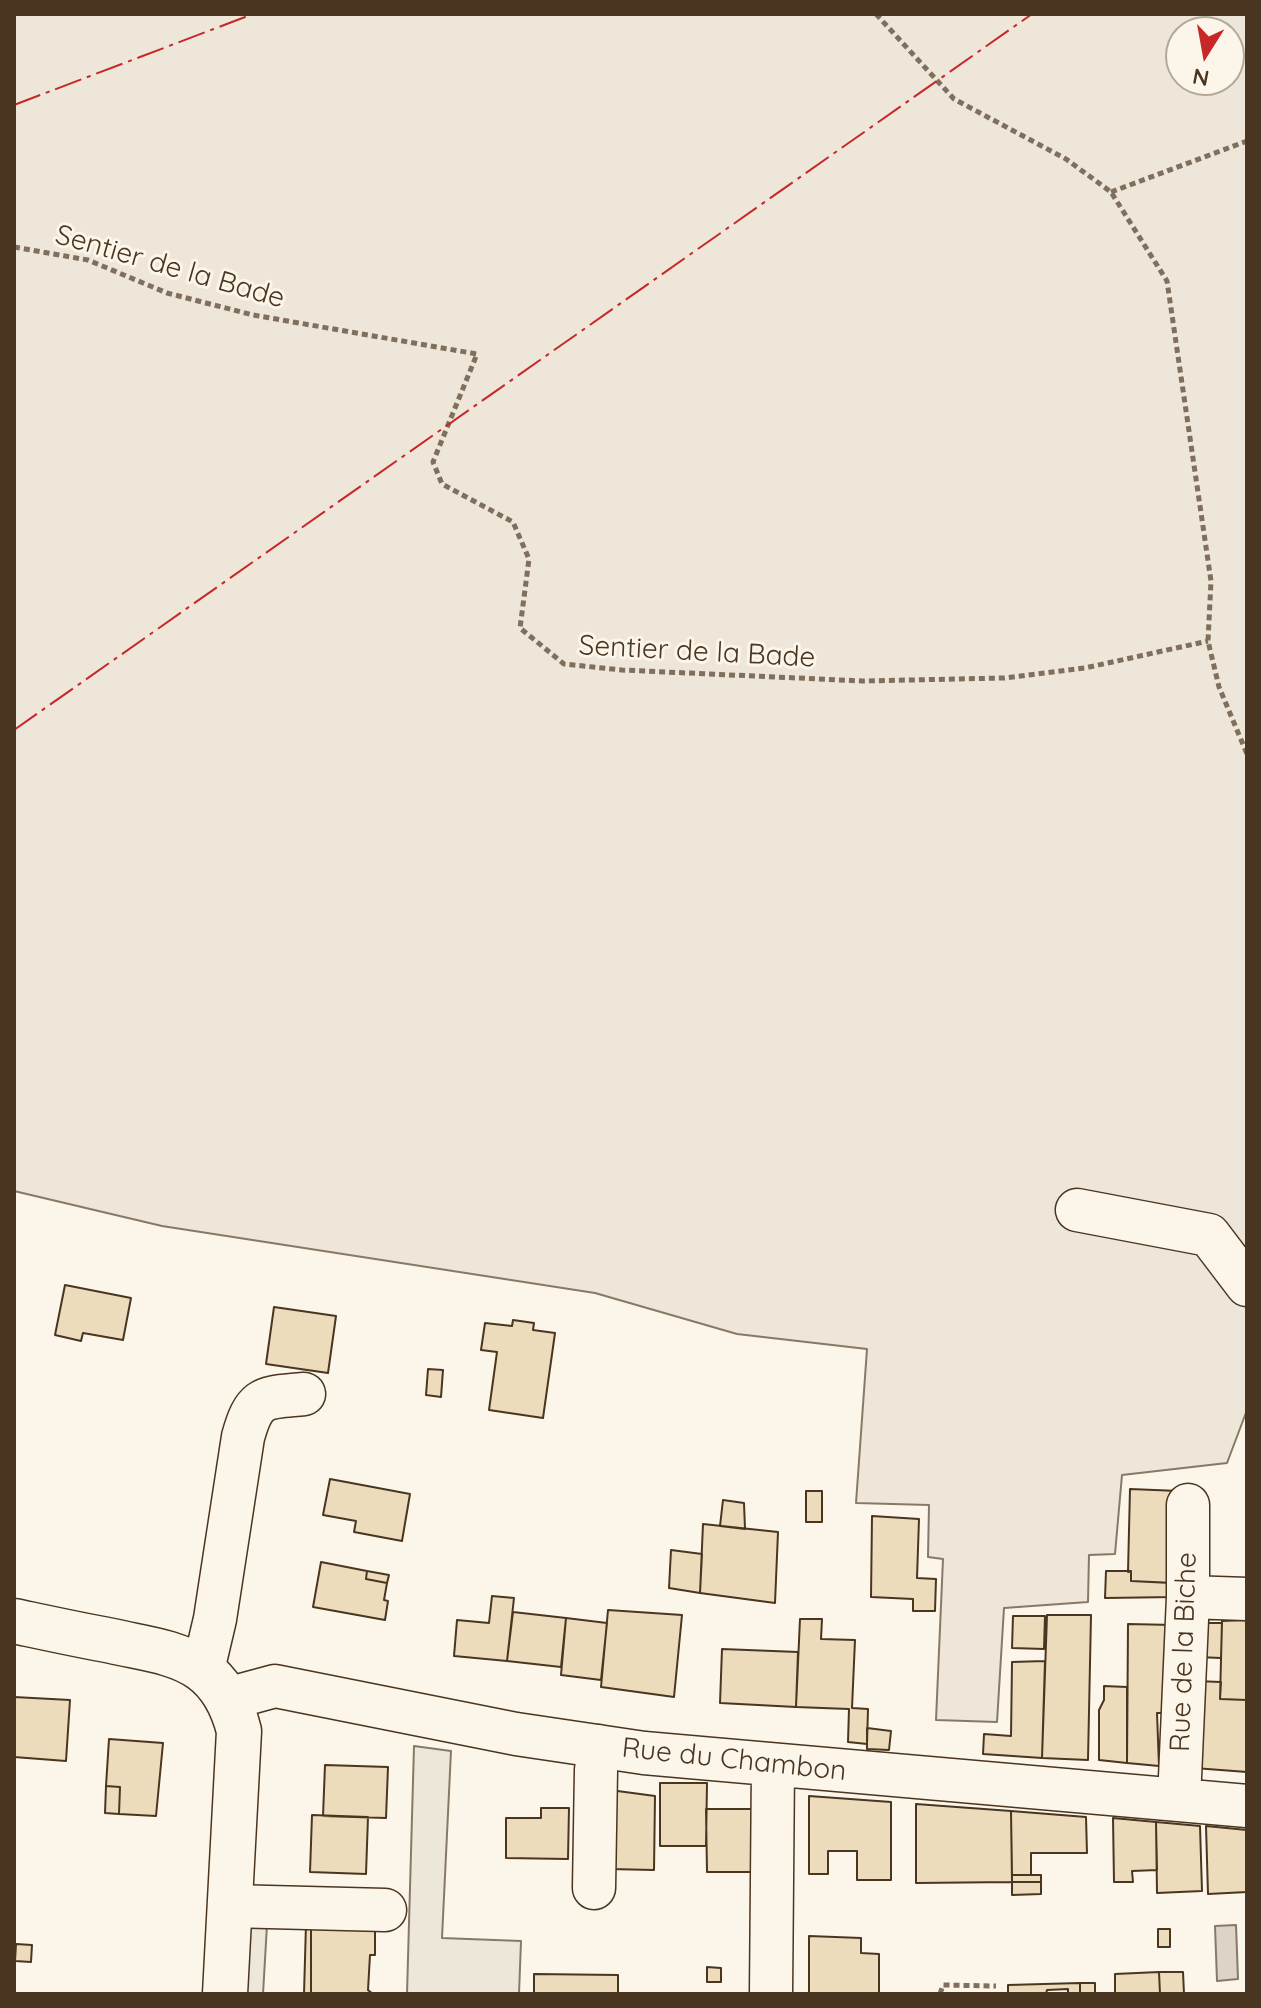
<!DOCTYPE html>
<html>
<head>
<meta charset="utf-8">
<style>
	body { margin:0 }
	#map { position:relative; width:1261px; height:2008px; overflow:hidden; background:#fbf6e9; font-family:Quicksand,sans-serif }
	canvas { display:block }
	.frame { position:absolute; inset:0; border:16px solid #4a3520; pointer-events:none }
	.north { position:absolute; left:1165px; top:16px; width:80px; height:80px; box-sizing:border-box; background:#fbf6e9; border:2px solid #b4a999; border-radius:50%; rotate:191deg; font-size:22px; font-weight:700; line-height:32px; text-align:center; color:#4a3520 }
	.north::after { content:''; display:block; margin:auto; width:28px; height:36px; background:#c62828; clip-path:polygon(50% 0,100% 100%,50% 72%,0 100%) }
</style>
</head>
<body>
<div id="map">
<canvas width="1261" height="2008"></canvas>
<div class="frame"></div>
<div class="north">N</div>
</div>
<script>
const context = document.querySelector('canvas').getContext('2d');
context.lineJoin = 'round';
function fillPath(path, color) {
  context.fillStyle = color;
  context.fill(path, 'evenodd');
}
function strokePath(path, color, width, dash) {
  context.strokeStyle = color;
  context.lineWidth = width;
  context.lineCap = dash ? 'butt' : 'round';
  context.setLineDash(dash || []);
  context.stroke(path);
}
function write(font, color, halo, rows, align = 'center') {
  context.font = font + ' Quicksand,sans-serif';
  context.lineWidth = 6;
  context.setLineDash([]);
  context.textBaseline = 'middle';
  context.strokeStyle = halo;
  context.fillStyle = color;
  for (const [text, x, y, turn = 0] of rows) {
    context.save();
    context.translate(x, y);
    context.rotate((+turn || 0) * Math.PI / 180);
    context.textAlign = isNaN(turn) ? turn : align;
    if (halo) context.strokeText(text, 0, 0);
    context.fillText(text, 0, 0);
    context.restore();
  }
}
const green = new Path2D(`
	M 14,14 L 1247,14 L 1247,1410 L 1227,1463 L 1122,1475 L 1115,1554 L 1089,1555 L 1088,1602 L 1004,1608 L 997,1722 L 936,1720 L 943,1559 L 928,1557 L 929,1505 L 856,1503 L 867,1349 L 737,1334 L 595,1293 L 162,1226 L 14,1191 ZM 1181,32 L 1229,32 L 1229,80 L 1181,80 Z`);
const parking = new Path2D(`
	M 414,1746 L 451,1751 L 442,1938 L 521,1941 L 519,1994 L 407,1994 Z
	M 249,1925 L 267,1925 L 263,1994 L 245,1994 Z`);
const water = new Path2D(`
	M 1236,1925 L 1238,1979 L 1217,1981 L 1215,1926 Z`);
const building = new Path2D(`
	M 65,1285 L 131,1298 L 123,1340 L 83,1333 L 81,1341 L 55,1335 Z
	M 274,1307 L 336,1316 L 328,1373 L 266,1364 Z
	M 513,1320 L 534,1323 L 533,1330 L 555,1333 L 543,1418 L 489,1410 L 497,1352 L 481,1350 L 485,1323 L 512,1326 Z
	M 428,1369 L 443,1370 L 441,1397 L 426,1395 Z
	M 330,1479 L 410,1494 L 402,1541 L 354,1532 L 356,1521 L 323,1515 Z
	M 1130,1489 L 1179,1491 L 1171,1583 L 1131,1581 L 1131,1571 L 1128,1572 Z
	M 806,1491 L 822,1491 L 822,1522 L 806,1522 Z
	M 723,1500 L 744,1503 L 745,1529 L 720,1526 Z
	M 872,1516 L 919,1519 L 917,1578 L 936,1579 L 935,1611 L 913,1611 L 913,1599 L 871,1597 Z
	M 703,1524 L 778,1532 L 775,1603 L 700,1593 Z
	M 671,1550 L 702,1554 L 700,1593 L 669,1588 Z
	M 321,1562 L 367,1571 L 366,1579 L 387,1583 L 384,1600 L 388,1601 L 385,1620 L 313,1607 Z
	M 367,1571 L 389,1575 L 387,1583 L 366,1579 Z
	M 1106,1571 L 1131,1571 L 1131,1581 L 1174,1583 L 1174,1597 L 1105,1598 Z
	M 492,1596 L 514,1598 L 507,1661 L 454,1656 L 457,1620 L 489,1623 Z
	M 608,1610 L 682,1615 L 674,1697 L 601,1687 Z
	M 513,1612 L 566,1618 L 561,1667 L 507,1661 Z
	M 1047,1615 L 1091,1615 L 1088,1760 L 1042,1758 Z
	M 1013,1616 L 1045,1616 L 1044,1649 L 1012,1648 Z
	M 566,1618 L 607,1623 L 601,1680 L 561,1675 Z
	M 800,1619 L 822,1619 L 821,1639 L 855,1640 L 852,1708 L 868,1709 L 867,1744 L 848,1742 L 849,1709 L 796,1707 Z
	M 1247,1620 L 1247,1700 L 1220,1699 L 1222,1621 Z
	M 1206,1623 L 1222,1623 L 1221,1658 L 1197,1657 Z
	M 1128,1624 L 1174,1625 L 1179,1713 L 1157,1713 L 1159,1766 L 1127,1763 Z
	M 722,1649 L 798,1652 L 796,1707 L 720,1703 Z
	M 1045,1661 L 1042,1758 L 983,1754 L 984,1734 L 1011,1736 L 1012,1662 Z
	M 1195,1681 L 1221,1682 L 1220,1699 L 1247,1700 L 1247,1772 L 1194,1768 Z
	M 1104,1686 L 1127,1687 L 1127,1763 L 1099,1760 L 1099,1710 L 1104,1700 Z
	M 14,1697 L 70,1700 L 66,1761 L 14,1757 Z
	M 867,1728 L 891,1731 L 889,1750 L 867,1749 Z
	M 109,1739 L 163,1743 L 156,1816 L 119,1814 L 120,1787 L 106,1786 Z
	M 325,1765 L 388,1767 L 386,1818 L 323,1816 Z
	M 660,1783 L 707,1783 L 706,1846 L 660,1846 Z
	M 106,1786 L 120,1787 L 119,1814 L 105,1813 Z
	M 610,1790 L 655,1796 L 654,1870 L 609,1869 Z
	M 809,1796 L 891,1802 L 891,1880 L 857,1880 L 857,1851 L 828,1851 L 828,1874 L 809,1874 Z
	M 916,1804 L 1011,1811 L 1012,1882 L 916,1883 Z
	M 541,1808 L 569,1808 L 568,1859 L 506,1858 L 506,1818 L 541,1818 Z
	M 706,1809 L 758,1809 L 759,1872 L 707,1872 Z
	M 1011,1811 L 1086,1817 L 1087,1853 L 1031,1853 L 1031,1875 L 1012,1875 Z
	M 312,1815 L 368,1817 L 366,1874 L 310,1872 Z
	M 1113,1818 L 1156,1822 L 1157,1870 L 1132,1871 L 1133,1882 L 1114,1882 Z
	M 1156,1822 L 1200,1826 L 1202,1891 L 1157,1893 Z
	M 1206,1826 L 1247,1830 L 1247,1892 L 1208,1894 Z
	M 1012,1875 L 1041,1875 L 1041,1882 L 1012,1882 Z
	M 1012,1882 L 1041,1882 L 1041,1894 L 1012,1895 Z
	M 311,1923 L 311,1994 L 304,1994 L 306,1924 Z
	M 311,1923 L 375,1926 L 375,1955 L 370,1955 L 368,1990 L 373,1994 L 311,1994 Z
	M 1158,1929 L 1170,1929 L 1170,1947 L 1158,1947 Z
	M 809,1936 L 861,1938 L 861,1953 L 879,1954 L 879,1993 L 809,1994 Z
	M 16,1944 L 32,1945 L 31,1962 L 15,1961 Z
	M 707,1967 L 721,1968 L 721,1982 L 707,1982 Z
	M 1159,1972 L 1183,1972 L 1184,1994 L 1160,1994 Z
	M 1159,1972 L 1160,1994 L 1115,1994 L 1115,1974 Z
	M 534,1974 L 618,1975 L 618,1994 L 534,1994 Z
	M 1080,1983 L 1095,1983 L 1095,1994 L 1080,1994 Z
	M 1080,1983 L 1080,1994 L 1068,1994 L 1068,1989 L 1047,1990 L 1046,1994 L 1008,1994 L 1008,1985 Z`);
const path = new Path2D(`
	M 876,14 L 954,99 L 1066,159 L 1111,192 L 1167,281 L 1211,581 L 1208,641 L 1219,687 L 1247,754
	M 1111,192 L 1247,141
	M 14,247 L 88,260 L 167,293 L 253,315 L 477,354 L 433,462 L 442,484 L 513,522 L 529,559 L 520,628 L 564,664 L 622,670 L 863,681 L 1004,678 L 1085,668 L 1208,641
	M 940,1994 L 943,1985 L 996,1986`);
const minor = new Path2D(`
	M 1077,1210 L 1209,1235 L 1247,1285
	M 1188,1597 L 1247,1599
	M 203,1670 L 215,1619 L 243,1437 C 255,1394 264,1398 304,1394
	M 227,1699 L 275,1686 L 516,1734 L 644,1753 L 1247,1806
	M 1179,1800 L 1188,1597 L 1188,1505
	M 594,1888 L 596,1770 L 599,1746
	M 230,1906 L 385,1910
	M 771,1994 L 773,1765`);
const major = new Path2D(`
	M 14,1621 C 47,1628 79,1635 112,1641 C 141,1648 176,1651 201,1669 C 222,1684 233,1707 239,1731 L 225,1994`);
const power = new Path2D(`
	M 14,105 L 253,14
	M 14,730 L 1032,14`);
const streetNames = [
	["Sentier de la Bade",170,267,16],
	["Sentier de la Bade",697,652,3],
	["Rue de la Biche",1184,1652,-88],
	["Rue du Chambon",734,1760,6]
];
fillPath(green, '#ede6d9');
strokePath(green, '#887966', 2);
fillPath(parking, '#ede7d9');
strokePath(parking, '#887966', 2);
fillPath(water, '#dcd4c6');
strokePath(water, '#887966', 2);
fillPath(building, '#ecdcbc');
strokePath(building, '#4a3520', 2);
strokePath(minor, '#4a3520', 45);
strokePath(major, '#4a3520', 47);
strokePath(path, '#7f6f5c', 5, [6, 4]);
strokePath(minor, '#fbf6e9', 42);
strokePath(major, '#fbf6e9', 44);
strokePath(power, '#c62828', 2, [28, 6, 4, 6]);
write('28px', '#4a3520', '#fbf6e9', streetNames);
</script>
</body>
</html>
